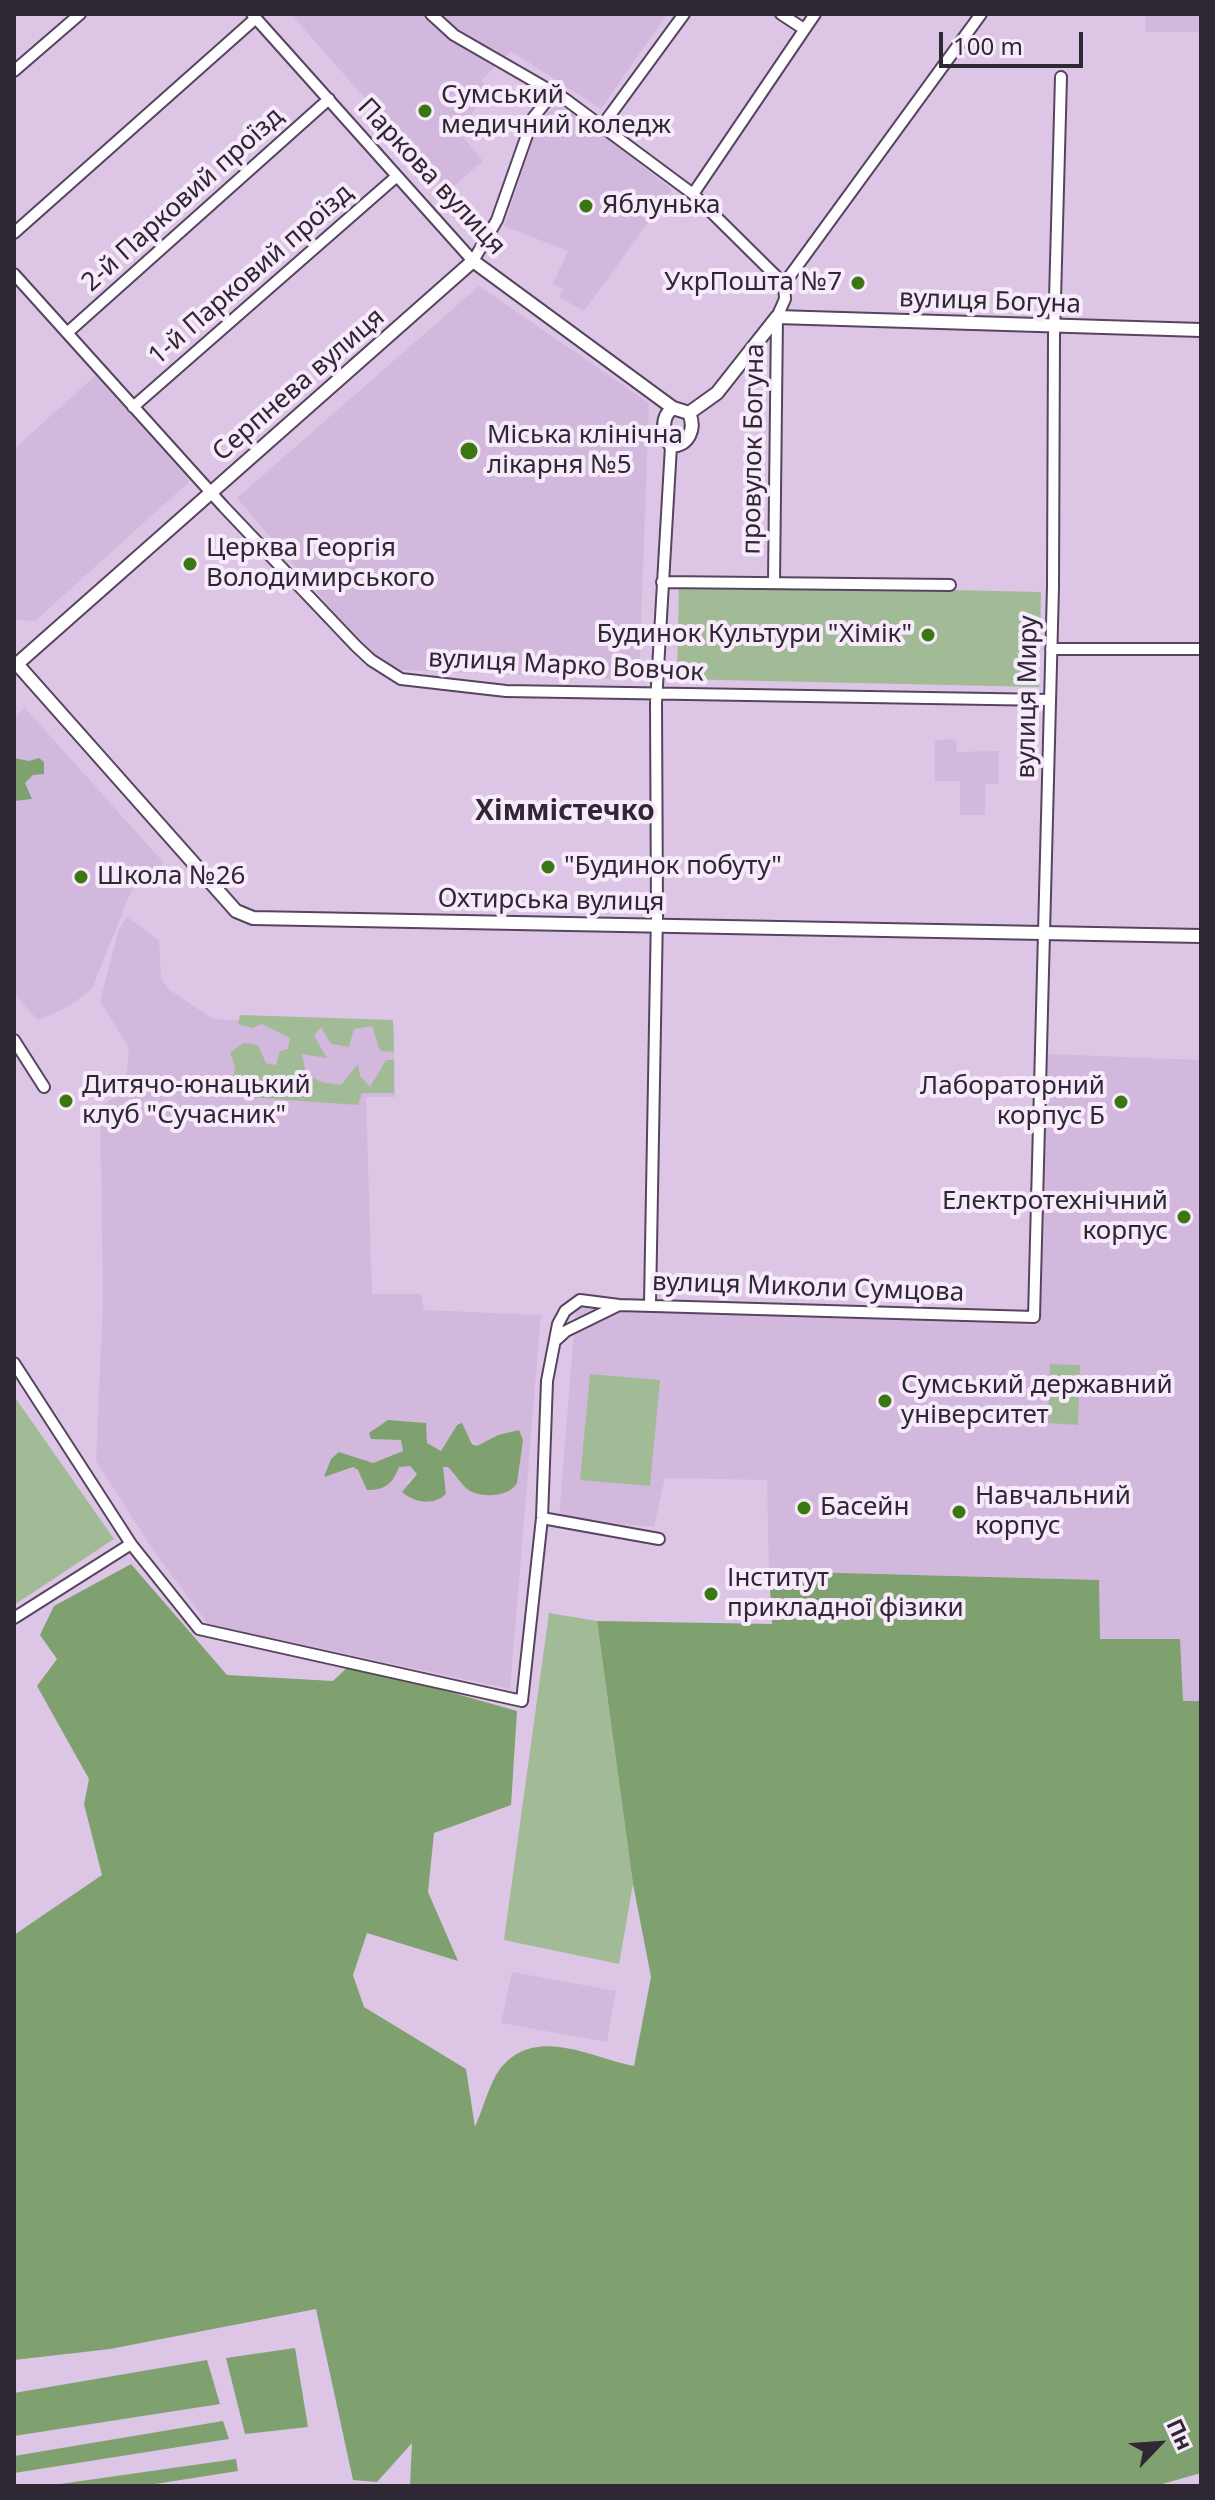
<!DOCTYPE html>
<html>
<head>
<meta charset="utf-8">
<style>
	body { margin:0 }
	#map { position:relative; width:1215px; height:2500px; overflow:hidden; background:#dcc5e5; font-family:"Noto Sans",sans-serif }
	canvas { display:block }
	.frame { position:absolute; inset:0; border:16px solid #302734; pointer-events:none }
	.north { position:absolute; left:1119px; top:2404px; width:80px; height:80px; -webkit-text-stroke:6px #f6eafb; paint-order:stroke; rotate:65deg; font-size:22px; font-weight:700; line-height:32px; text-align:center; color:#302734 }
	.north::after { content:''; display:block; margin:auto; width:28px; height:36px; background:#302734; clip-path:polygon(50% 0,100% 100%,50% 72%,0 100%) }
	.scale { position:absolute; left:939px; top:32px; width:144px; height:36px; box-sizing:border-box; border:4px solid #302734; border-top:0; padding-left:10px; font-size:24px; line-height:28px; white-space:nowrap; color:#302734; -webkit-text-stroke:6px #f6eafb; paint-order:stroke }
</style>
</head>
<body>
<div id="map">
<canvas width="1215" height="2500"></canvas>
<div class="frame"></div>
<div class="north">Пн</div>
<div class="scale">100 m</div>
</div>
<script>
const context = document.querySelector('canvas').getContext('2d');
context.lineJoin = 'round';
function fillPath(path, color) {
  context.fillStyle = color;
  context.fill(path, 'evenodd');
}
function strokePath(path, color, width, dash) {
  context.strokeStyle = color;
  context.lineWidth = width;
  context.lineCap = dash ? 'butt' : 'round';
  context.setLineDash(dash || []);
  context.stroke(path);
}
function write(font, color, halo, rows, align = 'center') {
  context.font = font + ' "Noto Sans",sans-serif';
  context.lineWidth = 8;
  context.setLineDash([]);
  context.textBaseline = 'middle';
  context.strokeStyle = halo;
  context.fillStyle = color;
  for (const [text, x, y, turn = 0] of rows) {
    context.save();
    context.translate(x, y);
    context.rotate((+turn || 0) * Math.PI / 180);
    context.textAlign = isNaN(turn) ? turn : align;
    if (halo) context.strokeText(text, 0, 0);
    context.fillText(text, 0, 0);
    context.restore();
  }
}
const built = new Path2D(`
	M 291,14 L 667,14 L 601,109 L 511,51 L 482,80 L 487,92 L 459,132 L 483,161 L 447,192 Z
	M 1145,14 L 1201,14 L 1201,32 L 1145,32 Z
	M 557,104 L 599,131 L 672,190 L 584,311 L 559,297 L 563,289 L 553,284 L 568,251 L 504,226 L 539,122 Z
	M 479,286 L 649,403 L 639,680 L 400,670 L 379,659 L 349,630 L 237,498 Z
	M 96,375 L 190,481 L 35,621 L 14,620 L 14,449 Z
	M 25,708 L 164,863 L 131,891 L 92,989 L 68,1007 L 38,1020 L 14,994 L 14,718 Z
	M 956,739 L 957,752 L 999,751 L 999,784 L 985,784 L 985,815 L 960,815 L 960,781 L 935,781 L 935,740 Z
	M 127,917 L 159,940 L 161,979 L 170,990 L 213,1019 L 394,1026 L 395,1097 L 366,1097 L 372,1294 L 421,1294 L 424,1310 L 541,1315 L 510,1689 L 208,1624 L 153,1550 L 96,1461 L 103,1301 L 100,1107 L 125,1090 L 129,1048 L 100,1001 L 119,929 ZM 457,1425 L 477,1446 L 498,1435 L 519,1430 L 523,1440 L 468,1490 L 448,1467 L 443,1467 L 446,1494 L 429,1502 L 411,1499 L 407,1482 L 417,1474 L 410,1466 L 399,1466 L 368,1490 L 358,1470 L 353,1467 L 324,1476 L 339,1453 L 373,1463 L 403,1451 L 401,1440 L 427,1443 L 442,1451 Z
	M 1047,1054 L 1201,1060 L 1201,1701 L 1183,1702 L 1099,1639 L 1099,1580 L 769,1571 L 767,1480 L 665,1478 L 654,1527 L 559,1517 L 576,1307 L 1038,1325 Z
	M 512,1972 L 616,1991 L 607,2042 L 501,2023 Z`);
const green = new Path2D(`
	M 679,584 L 1041,592 L 1039,687 L 677,679 Z
	M 240,1015 L 393,1020 L 394,1052 L 380,1051 L 372,1026 L 354,1029 L 349,1047 L 331,1044 L 321,1027 L 314,1036 L 327,1058 L 302,1054 L 306,1074 L 321,1082 L 341,1085 L 358,1064 L 360,1076 L 370,1087 L 386,1060 L 394,1060 L 394,1093 L 362,1093 L 358,1105 L 231,1096 L 235,1067 L 230,1053 L 243,1043 L 258,1045 L 266,1063 L 276,1065 L 280,1051 L 288,1049 L 290,1038 L 262,1024 L 252,1028 L 238,1024 Z
	M 1050,1364 L 1080,1365 L 1078,1425 L 1048,1423 Z
	M 590,1374 L 660,1380 L 650,1486 L 580,1480 Z
	M 14,1396 L 114,1539 L 14,1605 Z
	M 549,1613 L 597,1621 L 633,1884 L 619,1964 L 504,1940 Z`);
const forest = new Path2D(`
	M 14,758 L 29,761 L 39,758 L 44,762 L 44,774 L 33,775 L 25,783 L 32,799 L 14,801 Z
	M 388,1420 L 426,1423 L 427,1443 L 441,1451 L 457,1425 L 462,1423 L 472,1444 L 477,1446 L 498,1435 L 519,1430 L 523,1440 L 517,1483 C 509,1497 484,1498 470,1491 C 462,1486 455,1474 448,1467 L 443,1467 L 446,1494 C 433,1506 415,1503 402,1492 L 417,1474 L 410,1466 L 399,1467 C 393,1483 386,1490 367,1490 L 358,1470 L 353,1467 L 324,1477 L 331,1459 L 339,1452 L 373,1463 L 403,1451 L 401,1440 L 371,1439 L 369,1433 Z
	M 131,1564 L 227,1675 L 333,1681 L 351,1664 L 517,1711 L 511,1805 L 434,1833 L 428,1892 L 458,1961 L 367,1933 L 353,1975 L 364,2007 L 466,2069 L 475,2127 C 483,2109 489,2084 500,2069 C 535,2024 592,2058 634,2066 L 651,1977 L 633,1884 L 597,1621 L 772,1624 L 769,1571 L 1099,1580 L 1100,1639 L 1180,1639 L 1183,1701 L 1201,1701 L 1201,2473 L 1155,2486 L 410,2486 L 412,2443 L 377,2482 L 353,2480 L 316,2309 L 110,2349 L 14,2360 L 14,1935 L 102,1875 L 84,1804 L 89,1779 L 37,1686 L 57,1659 L 40,1635 L 54,1606 Z
	M 295,2348 L 308,2427 L 245,2434 L 226,2358 Z
	M 207,2360 L 220,2404 L 14,2436 L 14,2393 Z
	M 223,2421 L 229,2439 L 14,2473 L 14,2456 Z
	M 236,2459 L 238,2471 L 142,2486 L 46,2486 Z`);
const minor = new Path2D(`
	M 252,14 L 473,261 L 497,220 L 533,118 L 553,93
	M 431,14 L 454,35 L 565,99 L 693,194 L 784,284
	M 781,14 L 804,29
	M 14,71 L 80,14
	M 602,126 L 684,14
	M 693,194 L 815,14
	M 14,233 L 256,18
	M 14,274 L 224,507 L 356,646 L 371,660 L 401,679 L 506,691 L 1050,700
	M 67,333 L 329,99
	M 133,407 L 397,176
	M 662,582 L 950,585
	M 774,582 L 777,317 L 785,299 L 784,284 L 981,14
	M 1051,649 L 1201,649
	M 14,1040 L 44,1087
	M 650,1303 L 657,914 L 656,703 L 671,446
	M 555,1341 L 566,1331 L 617,1306
	M 14,1363 L 131,1544 L 199,1629 L 522,1701 L 542,1518 L 547,1381 L 558,1324 L 565,1311 L 580,1300 L 619,1305 L 1034,1317 L 1053,587 L 1054,336 L 1061,77
	M 542,1518 L 659,1539
	M 14,1618 L 131,1544`);
const major = new Path2D(`
	M 673,408 C 660,417 663,435 671,446 C 689,445 696,429 689,413 L 673,408 L 473,261 L 17,664 L 236,911 L 253,918 L 1201,936
	M 689,413 L 717,393 L 777,317 L 1201,330`);
const markers = [
	[425,111,8,"#3a7710"],
	[586,206,8,"#3a7710"],
	[858,283,8,"#3a7710"],
	[469,451,10,"#3a7710"],
	[190,564,8,"#3a7710"],
	[928,635,8,"#3a7710"],
	[548,867,8,"#3a7710"],
	[81,877,8,"#3a7710"],
	[66,1101,8,"#3a7710"],
	[1121,1102,8,"#3a7710"],
	[1184,1217,8,"#3a7710"],
	[885,1401,8,"#3a7710"],
	[804,1508,8,"#3a7710"],
	[959,1512,8,"#3a7710"],
	[711,1594,8,"#3a7710"]
];
const poiNames = [
	["Сумський",441,96],
	["медичний коледж",441,126],
	["Яблунька",602,206],
	["УкрПошта №7",842,283,"right"],
	["Міська клінічна",487,436],
	["лікарня №5",487,466],
	["Церква Георгія",206,549],
	["Володимирського",206,579],
	["Будинок Культури \"Хімік\"",912,635,"right"],
	["\"Будинок побуту\"",564,867],
	["Школа №26",97,877],
	["Дитячо-юнацький",82,1086],
	["клуб \"Сучасник\"",82,1116],
	["Лабораторний",1105,1087,"right"],
	["корпус Б",1105,1117,"right"],
	["Електротехнічний",1168,1202,"right"],
	["корпус",1168,1232,"right"],
	["Сумський державний",901,1386],
	["університет",901,1416],
	["Навчальний",975,1497],
	["корпус",975,1527],
	["Басейн",820,1508],
	["Інститут",727,1579],
	["прикладної фізики",727,1609]
];
const streetNames = [
	["Паркова вулиця",431,177,47],
	["2-й Парковий проїзд",183,200,-42],
	["1-й Парковий проїзд",251,275,-41],
	["вулиця Богуна",990,302,2],
	["Серпнева вулиця",299,385,-41],
	["провулок Богуна",754,449,-89],
	["вулиця Марко Вовчок",566,666,3],
	["вулиця Миру",1028,697,-89],
	["Охтирська вулиця",551,901,1],
	["вулиця Миколи Сумцова",808,1288,2]
];
const neighbourhoodNames = [
	["Хіммістечко",565,812]
];
fillPath(built, '#d3b8de');
fillPath(green, '#a2bb97');
fillPath(forest, '#7ea16f');
strokePath(minor, '#57445f', 14);
strokePath(major, '#57445f', 16);
strokePath(minor, '#fff', 10);
strokePath(major, '#fff', 12);
for (const [x, y, r, color] of markers) {
  const dot = new Path2D();
  dot.arc(x, y, r, 0, 2 * Math.PI);
  context.fillStyle = color;
  context.fill(dot);
  strokePath(dot, '#f6eafb', 3);
}
write('26px', '#302734', '#f6eafb', poiNames, 'left');
write('26px', '#302734', '#f6eafb', streetNames);
write('bold 28px', '#302734', '#f6eafb', neighbourhoodNames);
</script>
</body>
</html>
